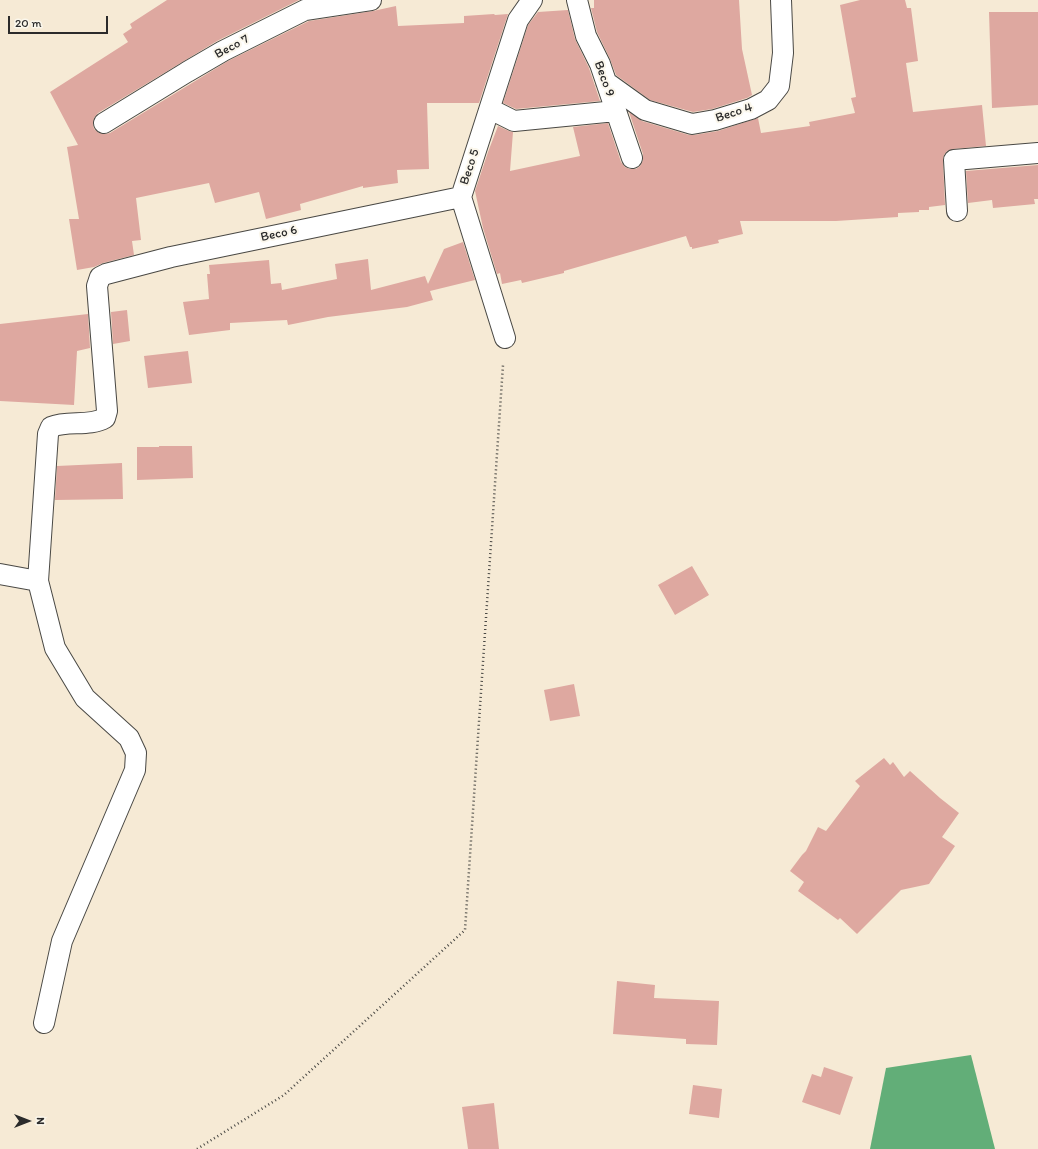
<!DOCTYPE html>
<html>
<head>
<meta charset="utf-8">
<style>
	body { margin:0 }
	#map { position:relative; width:1038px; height:1149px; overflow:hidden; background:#f6ead5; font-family:Itim,sans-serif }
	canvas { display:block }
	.north { position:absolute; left:8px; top:1101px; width:40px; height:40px; -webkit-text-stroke:3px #fbf7ec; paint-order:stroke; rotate:90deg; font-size:11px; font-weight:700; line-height:16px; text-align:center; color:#2b2b2b }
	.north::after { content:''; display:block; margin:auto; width:14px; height:18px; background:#2b2b2b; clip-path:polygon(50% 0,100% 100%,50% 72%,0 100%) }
	.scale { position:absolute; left:8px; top:16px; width:100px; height:18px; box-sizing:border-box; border:2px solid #2b2b2b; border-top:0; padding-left:5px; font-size:12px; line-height:14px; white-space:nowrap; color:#2b2b2b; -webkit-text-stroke:3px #fbf7ec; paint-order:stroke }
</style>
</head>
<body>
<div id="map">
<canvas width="1038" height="1149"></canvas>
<div class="north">N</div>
<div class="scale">20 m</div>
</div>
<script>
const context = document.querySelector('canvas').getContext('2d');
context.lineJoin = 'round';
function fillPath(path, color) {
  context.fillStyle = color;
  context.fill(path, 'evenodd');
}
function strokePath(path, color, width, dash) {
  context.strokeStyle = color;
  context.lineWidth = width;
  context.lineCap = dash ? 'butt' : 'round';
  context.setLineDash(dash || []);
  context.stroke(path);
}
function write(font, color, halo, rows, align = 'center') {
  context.font = font + ' Itim,sans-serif';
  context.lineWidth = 4;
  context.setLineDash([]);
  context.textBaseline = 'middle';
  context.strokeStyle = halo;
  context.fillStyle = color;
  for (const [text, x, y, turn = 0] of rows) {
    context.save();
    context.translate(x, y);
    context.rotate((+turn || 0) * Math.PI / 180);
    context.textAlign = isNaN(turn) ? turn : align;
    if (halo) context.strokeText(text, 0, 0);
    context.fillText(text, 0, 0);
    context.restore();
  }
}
const forest = new Path2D(`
	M 971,1055 L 995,1149 L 870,1149 L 886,1068 Z`);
const building = new Path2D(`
	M 167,0 L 299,0 L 217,41 L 98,113 L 94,118 L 93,124 L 94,129 L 99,133 L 105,134 L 110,133 L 228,61 L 309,21 L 373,11 L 396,6 L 398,26 L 464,23 L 464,16 L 494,14 L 495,15 L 508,14 L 479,103 L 427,103 L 429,169 L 397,170 L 398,183 L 363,188 L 363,186 L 300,204 L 301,210 L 266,219 L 259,192 L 215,203 L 209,183 L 136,198 L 141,240 L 132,241 L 134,255 L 103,263 L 94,267 L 77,270 L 69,219 L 79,219 L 67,147 L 78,145 L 50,92 L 128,42 L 123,34 L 132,28 L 130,24 Z
	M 594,0 L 739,0 L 742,49 L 752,95 L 747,98 L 712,109 L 693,112 L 650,100 L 616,75 L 610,59 L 597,32 L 591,8 L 594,8 Z
	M 860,0 L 905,0 L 907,8 L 911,8 L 918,61 L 906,63 L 913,112 L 982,105 L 986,146 L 953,149 L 947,151 L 944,155 L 943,161 L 945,205 L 929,207 L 929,210 L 919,210 L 919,212 L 898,213 L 898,217 L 836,221 L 740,221 L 743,234 L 718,240 L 719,243 L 692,249 L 692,247 L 690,247 L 686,236 L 564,271 L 564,273 L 522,283 L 521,280 L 502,284 L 500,273 L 497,274 L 483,228 L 475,191 L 488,152 L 498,126 L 509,131 L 513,132 L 510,171 L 580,156 L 573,127 L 608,123 L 621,162 L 625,167 L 630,169 L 636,169 L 640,166 L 643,160 L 643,154 L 629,112 L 642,121 L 689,135 L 694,135 L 718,131 L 758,118 L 761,133 L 810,126 L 809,122 L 855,113 L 851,98 L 856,97 L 840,5 Z
	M 568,10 L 575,39 L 589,68 L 600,101 L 516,109 L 503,103 L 528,25 L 538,12 Z
	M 989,12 L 1038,12 L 1038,105 L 992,108 Z
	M 1038,165 L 1038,199 L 1034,199 L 1035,204 L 993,208 L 992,200 L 968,203 L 966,171 Z
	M 463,242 L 475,280 L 430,291 L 433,300 L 407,307 L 328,317 L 288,325 L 287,320 L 230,323 L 230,330 L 189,335 L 183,302 L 209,299 L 207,274 L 210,274 L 209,265 L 269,260 L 271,284 L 281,283 L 282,290 L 337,279 L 335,264 L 368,259 L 371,290 L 425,276 L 428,284 L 444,249 Z
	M 127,310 L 130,341 L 113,344 L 111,312 Z
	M 88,314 L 90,348 L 77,351 L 74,405 L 0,401 L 0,324 Z
	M 188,351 L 192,383 L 148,388 L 144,356 Z
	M 159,446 L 192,446 L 193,478 L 137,480 L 137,447 L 159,447 Z
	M 122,463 L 123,499 L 55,500 L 57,466 Z
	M 692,566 L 709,595 L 675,615 L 658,585 Z
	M 574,684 L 580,716 L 550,721 L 544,690 Z
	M 884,758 L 890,765 L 893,762 L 904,777 L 910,771 L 940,798 L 959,813 L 942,837 L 955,846 L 929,884 L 901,890 L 857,934 L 840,918 L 838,920 L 798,891 L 804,882 L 790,871 L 802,855 L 806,851 L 818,827 L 826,831 L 860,786 L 855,781 Z
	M 617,981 L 655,985 L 654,998 L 719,1001 L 717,1045 L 686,1044 L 686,1039 L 613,1034 Z
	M 824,1067 L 853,1077 L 840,1115 L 802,1102 L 812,1074 L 821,1077 Z
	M 693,1085 L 722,1089 L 719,1118 L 689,1114 Z
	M 494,1103 L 499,1149 L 468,1149 L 462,1107 Z`);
const path = new Path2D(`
	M 197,1149 L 284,1095 L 465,930 L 503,365`);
const lane = new Path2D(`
	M 577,0 L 586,36 L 600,64 L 632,158
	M 606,82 L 645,110 L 692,124 L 715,120 L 751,109 L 768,100 L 779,86 L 783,53 L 781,0
	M 490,109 L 514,121 L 616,111
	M 104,123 L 187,72 L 223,51 L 305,10 L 371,0
	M 957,211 L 954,160 L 1038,153
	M 505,338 L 461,197 L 518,20 L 532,0
	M 0,574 L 38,581 L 48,434 L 51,427 C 68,420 89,427 105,418 L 107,411 L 97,286 L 100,277 L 106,274 L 171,257 L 461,197
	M 38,581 L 55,648 L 85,698 L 129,738 L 136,753 L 135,770 L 62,941 L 44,1023`);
const streetNames = [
	["Beco 7",232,47,-28],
	["Beco 9",604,79,70],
	["Beco 4",734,113,-18],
	["Beco 5",470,167,-72],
	["Beco 6",279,234,-12]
];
fillPath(forest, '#62ae78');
fillPath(building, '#dea8a0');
strokePath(lane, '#494844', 22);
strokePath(path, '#494844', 2.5, [1, 3]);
strokePath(lane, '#fff', 20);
write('13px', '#2b2b2b', '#fbf7ec', streetNames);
</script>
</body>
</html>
